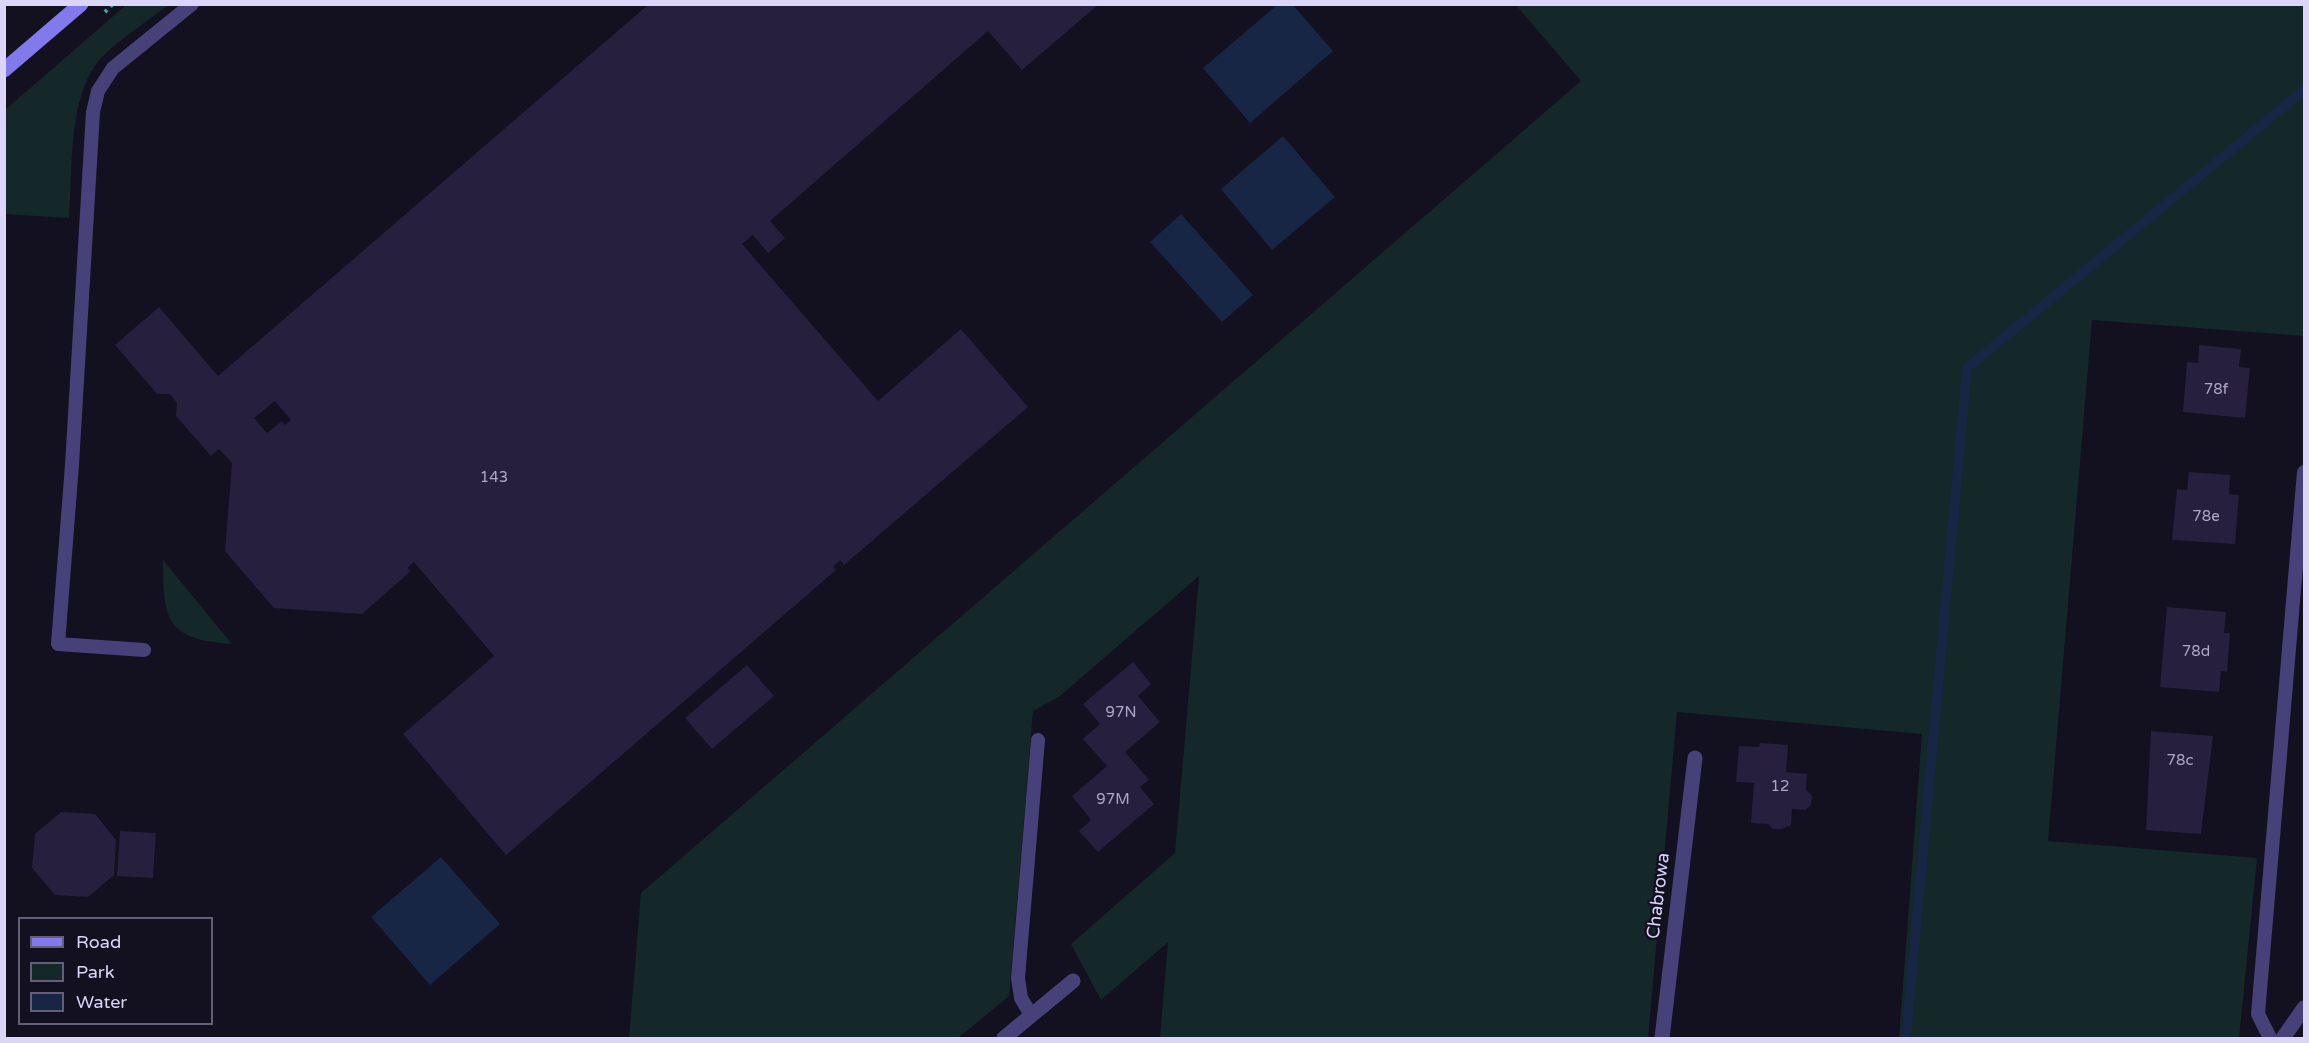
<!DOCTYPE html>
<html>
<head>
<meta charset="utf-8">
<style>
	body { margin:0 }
	#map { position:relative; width:2309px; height:1043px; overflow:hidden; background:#131020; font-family:"Varela Round",sans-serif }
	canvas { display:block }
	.frame { position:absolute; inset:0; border:6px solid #dad5f9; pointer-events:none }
	.legend { position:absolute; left:18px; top:917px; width:195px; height:108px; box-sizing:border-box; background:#131020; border:2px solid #635f77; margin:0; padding:8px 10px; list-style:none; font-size:18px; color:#dad5f9 }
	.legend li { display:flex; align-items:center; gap:12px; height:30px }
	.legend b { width:30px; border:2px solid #635f77 }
</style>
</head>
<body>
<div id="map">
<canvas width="2309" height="1043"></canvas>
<div class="frame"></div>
<ul class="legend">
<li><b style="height:8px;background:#8179ec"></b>Road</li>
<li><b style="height:16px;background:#142829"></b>Park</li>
<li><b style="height:16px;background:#162644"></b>Water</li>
</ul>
</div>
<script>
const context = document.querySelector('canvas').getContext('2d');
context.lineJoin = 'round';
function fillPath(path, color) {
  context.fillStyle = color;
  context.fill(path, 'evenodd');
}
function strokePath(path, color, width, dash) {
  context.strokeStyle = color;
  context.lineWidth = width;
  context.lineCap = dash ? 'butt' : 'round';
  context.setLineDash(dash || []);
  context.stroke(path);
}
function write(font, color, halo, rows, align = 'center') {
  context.font = font + ' "Varela Round",sans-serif';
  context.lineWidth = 5;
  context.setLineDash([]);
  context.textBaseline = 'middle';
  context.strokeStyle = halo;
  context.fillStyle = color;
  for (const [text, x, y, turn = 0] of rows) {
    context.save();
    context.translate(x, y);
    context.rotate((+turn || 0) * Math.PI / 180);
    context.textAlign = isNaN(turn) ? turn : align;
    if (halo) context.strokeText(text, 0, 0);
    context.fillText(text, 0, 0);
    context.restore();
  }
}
const green = new Path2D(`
	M 126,5 L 168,5 C 148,21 123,37 104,55 C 67,91 73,169 69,218 L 5,214 L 5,110 Z
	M 1516,5 L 2304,5 L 2304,336 L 2092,320 L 2048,841 L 2257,858 L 2239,1038 L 1899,1038 L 1922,734 L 1677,712 L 1648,1038 L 1160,1038 L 1168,942 L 1101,1000 L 1071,944 L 1175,853 L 1199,576 L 1060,696 L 1033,711 L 1009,996 L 958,1038 L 629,1038 L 641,893 L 1581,81 Z
	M 163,560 L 232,644 C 167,639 163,622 163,560 Z`);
const water = new Path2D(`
	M 1277,5 L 1293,5 L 1333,51 L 1250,123 L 1203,68 Z
	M 1283,136 L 1335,197 L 1272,250 L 1221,189 Z
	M 1181,214 L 1253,295 L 1222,322 L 1150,242 Z
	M 441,857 L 500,924 L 430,985 L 371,917 Z`);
const stream = new Path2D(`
	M 1906,1038 L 1967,368 L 2304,90`);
const building = new Path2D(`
	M 649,4 L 1099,4 L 1022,70 L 988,31 L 770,221 L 785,238 L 768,253 L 753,235 L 742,244 L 878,401 L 961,329 L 1028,407 L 844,565 L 840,560 L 833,567 L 836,570 L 506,855 L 403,734 L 494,656 L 414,562 L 407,568 L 411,571 L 362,614 L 274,608 L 225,551 L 232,463 L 219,449 L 211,456 L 176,416 L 177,403 L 170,394 L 157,394 L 115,345 L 159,307 L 218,376 ZM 275,401 L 291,420 L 285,425 L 282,421 L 267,433 L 254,418 Z
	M 2199,345 L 2241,349 L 2239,367 L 2250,368 L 2245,418 L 2183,412 L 2187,362 L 2198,363 Z
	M 2189,472 L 2230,475 L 2229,494 L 2239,495 L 2235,544 L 2172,540 L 2177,489 L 2187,490 Z
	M 2167,607 L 2226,612 L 2224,633 L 2230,633 L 2227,672 L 2221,671 L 2219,692 L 2160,687 Z
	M 1133,662 L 1151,684 L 1138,696 L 1160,722 L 1125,752 L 1149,780 L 1140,787 L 1154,804 L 1098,852 L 1079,831 L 1091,820 L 1072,796 L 1107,766 L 1083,739 L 1100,724 L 1083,704 Z
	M 747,665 L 774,696 L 712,749 L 685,718 Z
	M 2151,731 L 2213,736 L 2201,834 L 2146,830 Z
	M 1760,743 L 1788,745 L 1786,772 L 1807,774 L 1806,790 L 1812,796 L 1811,805 L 1805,810 L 1792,809 L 1791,825 L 1782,829 L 1773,829 L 1768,824 L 1751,823 L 1754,783 L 1736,782 L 1739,746 L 1759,747 Z
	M 61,812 L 95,814 L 116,840 L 114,875 L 88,897 L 55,895 L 32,868 L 35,834 Z
	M 120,831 L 156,833 L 153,878 L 117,876 Z`);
const path = new Path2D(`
	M 105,12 L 113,4`);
const lane = new Path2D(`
	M 144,650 L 58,644 L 72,465 L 93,112 L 98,91 L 113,68 L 192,4
	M 1031,1015 L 1021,998 L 1018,978 L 1038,740
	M 2270,1038 L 2258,1014 L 2304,472`);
const street = new Path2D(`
	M 1004,1038 L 1073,981
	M 1662,1038 L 1695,758
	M 2283,1038 L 2304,1008`);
const secondary = new Path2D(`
	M 4,70 L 81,4`);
const numberNames = [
	["78f",2216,390],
	["143",494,478],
	["78e",2206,517],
	["78d",2196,652],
	["97N",1121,713],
	["78c",2180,761],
	["12",1780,787],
	["97M",1113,800]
];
const streetNames = [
	["Chabrowa",1659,896,-83]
];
fillPath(green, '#142829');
fillPath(water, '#162644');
strokePath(stream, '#162644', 10);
fillPath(building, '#261f3e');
strokePath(path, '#3fa3a2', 4, [3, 4.5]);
strokePath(lane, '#464178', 14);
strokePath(street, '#464178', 15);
strokePath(secondary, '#8179ec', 15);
write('15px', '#ada8ca', null, numberNames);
write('18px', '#dad5f9', '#131020', streetNames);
</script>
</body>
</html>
